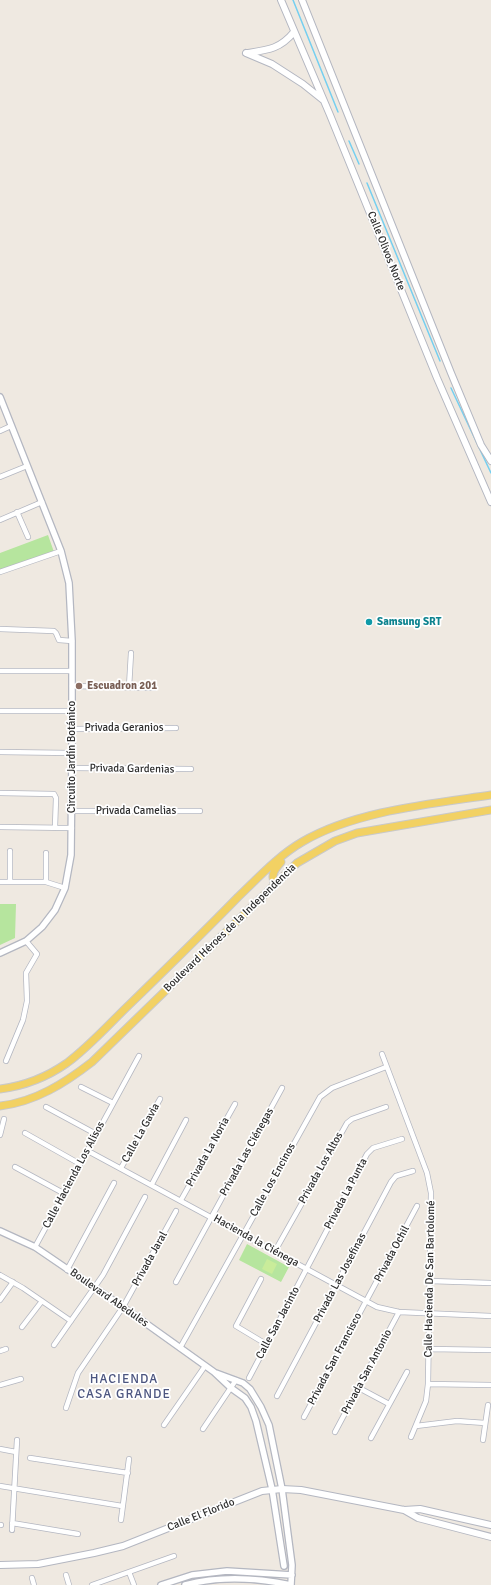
<!DOCTYPE html>
<html>
<head>
<meta charset="utf-8">
<style>
	body { margin:0 }
	canvas { display:block; background:#efe9e1 }
</style>
</head>
<body>
<canvas width="491" height="1585"></canvas>
<script>
const context = document.querySelector('canvas').getContext('2d');
context.lineJoin = 'round';
function fillPath(path, color) {
  context.fillStyle = color;
  context.fill(path, 'evenodd');
}
function strokePath(path, color, width, dash) {
  context.strokeStyle = color;
  context.lineWidth = width;
  context.lineCap = dash ? 'butt' : 'round';
  context.setLineDash(dash || []);
  context.stroke(path);
}
function write(font, color, halo, rows, align = 'center') {
  context.font = font + ' Signika,sans-serif';
  context.lineWidth = 3.5;
  context.setLineDash([]);
  context.textBaseline = 'middle';
  context.strokeStyle = halo;
  context.fillStyle = color;
  for (const [text, x, y, turn = 0] of rows) {
    context.save();
    context.translate(x, y);
    context.rotate((+turn || 0) * Math.PI / 180);
    context.textAlign = isNaN(turn) ? turn : align;
    if (halo) context.strokeText(text, 0, 0);
    context.fillText(text, 0, 0);
    context.restore();
  }
}
const green = new Path2D(`
	M 48,535 L 54,552 L 0,574 L 0,553 Z
	M 0,904 L 16,904 L 15,938 L 0,945 Z
	M 247,1244 L 289,1267 L 281,1282 L 239,1260 Z`);
const pitch = new Path2D(`
	M 267,1259 L 277,1264 L 272,1274 L 262,1269 Z`);
const stream = new Path2D(`
	M 293,0 L 338,112
	M 349,141 L 359,164
	M 367,183 L 440,361
	M 451,388 L 491,473`);
const minor = new Path2D(`
	M 0,431 L 11,426
	M 0,477 L 27,466
	M 17,512 L 28,537
	M 0,520 L 42,502
	M 0,572 L 61,551
	M 0,629 L 54,631 L 56,633 L 59,640 L 72,641
	M 0,671 L 72,671
	M 72,686 L 154,688
	M 129,687 L 131,653
	M 0,711 L 71,711
	M 72,729 L 176,728
	M 0,752 L 72,753
	M 72,768 L 191,769
	M 0,793 L 54,794 L 56,798 L 55,827
	M 72,811 L 200,811
	M 0,827 L 72,828
	M 10,851 L 10,881
	M 46,853 L 46,882
	M 0,882 L 46,882 L 65,888
	M 382,1054 L 427,1173 L 431,1193 L 428,1384 L 426,1401 L 411,1437
	M 6,1061 L 23,1020 L 27,1001 L 26,973 L 37,954 L 26,941
	M 81,1087 L 113,1103
	M 46,1107 L 96,1134
	M 25,1133 L 80,1164
	M 0,1135 L 4,1119
	M 88,1151 L 377,1307 L 399,1312 L 491,1316
	M 15,1167 L 65,1194
	M 121,1168 L 160,1099
	M 152,1184 L 186,1120
	M 181,1200 L 235,1104
	M 35,1247 L 139,1056
	M 275,1251 L 347,1123 L 352,1119 L 386,1107
	M 67,1270 L 114,1183
	M 0,1275 L 23,1288 L 71,1321
	M 261,1279 L 236,1326 L 266,1344
	M 430,1281 L 491,1283
	M 176,1282 L 282,1088
	M 0,1300 L 13,1282
	M 22,1327 L 42,1301
	M 54,1345 L 103,1275 L 145,1197
	M 180,1348 L 320,1097 L 332,1088 L 386,1067
	M 429,1349 L 491,1350
	M 0,1351 L 6,1349
	M 249,1378 L 367,1154 L 373,1148 L 402,1139
	M 428,1384 L 491,1385
	M 0,1385 L 21,1379
	M 359,1388 L 389,1404
	M 277,1396 L 391,1182 L 396,1176 L 413,1171
	M 66,1408 L 78,1373 L 123,1307 L 176,1211
	M 304,1417 L 417,1206
	M 164,1425 L 205,1366
	M 416,1426 L 457,1421 L 485,1423
	M 203,1429 L 236,1380
	M 335,1432 L 399,1312
	M 371,1438 L 407,1372
	M 483,1440 L 488,1405
	M 0,1449 L 16,1452
	M 30,1458 L 128,1473
	M 0,1486 L 122,1506
	M 121,1520 L 129,1459
	M 12,1523 L 78,1534
	M 0,1525 L 1,1525
	M 12,1530 L 17,1440
	M 129,1572 L 134,1585
	M 66,1575 L 69,1585
	M 32,1578 L 34,1585
	M 92,1585 L 174,1556`);
const tertiary = new Path2D(`
	M 0,397 L 61,551 L 69,583 L 72,641 L 72,753 L 71,855 L 65,888 L 55,910 L 42,927 L 26,941 L 0,953
	M 0,1231 L 35,1247 L 123,1307 L 214,1372 L 231,1388 L 245,1398 L 251,1407 L 256,1421 L 272,1489 L 284,1566
	M 216,1373 L 243,1383 L 250,1389 L 261,1407 L 269,1425 L 282,1489 L 292,1565 L 291,1585
	M 161,1585 L 192,1575 L 227,1571 L 292,1575
	M 185,1585 C 219,1576 257,1578 291,1585`);
const secondary = new Path2D(`
	M 281,0 L 330,115 L 437,378 L 491,502
	M 302,0 L 451,373 L 481,445 L 491,461
	M 246,53 L 272,64 L 303,84 L 323,100
	M 247,53 C 268,50 280,49 294,32
	M 404,1510 L 418,1518 L 491,1537
	M 0,1565 L 38,1564 L 94,1553 L 123,1546 L 262,1491 L 282,1489 L 301,1490 L 404,1510 L 420,1509 L 491,1525`);
const primary = new Path2D(`
	M 275,884 C 270,875 275,869 281,862
	M 0,1089 C 24,1086 47,1077 67,1063 C 90,1046 110,1023 131,1003 C 167,968 203,933 238,897 C 258,878 278,856 302,842 C 355,811 430,804 491,795
	M 0,1106 C 35,1102 65,1083 92,1062 L 297,863 L 335,841 L 357,833 L 491,810`);
const markers = [
	[369,622,4,"#0f9aa8"],
	[79,686,4,"#8d6e63"]
];
const streetNames = [
	["Calle Olivos Norte",386,251,68],
	["Privada Geranios",124,728],
	["Circuito Jardín Botánico",72,757,-90],
	["Privada Gardenias",132,769,1],
	["Privada Camelias",136,811],
	["Boulevard Héroes de la Independencia",230,928,-44],
	["Calle La Gavia",141,1133,-61],
	["Privada La Noria",208,1152,-61],
	["Privada Las Ciénegas",247,1152,-61],
	["Privada Los Altos",321,1168,-61],
	["Calle Hacienda Los Alisos",74,1175,-62],
	["Calle Los Encinos",273,1180,-61],
	["Privada La Punta",346,1194,-62],
	["Hacienda la Ciénega",256,1241,29],
	["Privada Ochil",392,1254,-62],
	["Privada Jaral",150,1259,-61],
	["Privada Las Josefinas",340,1278,-62],
	["Calle Hacienda De San Bartolomé",430,1279,-89],
	["Boulevard Abedules",109,1298,35],
	["Calle San Jacinto",278,1323,-62],
	["Privada San Francisco",335,1359,-62],
	["Privada San Antonio",367,1372,-62],
	["Calle El Florido",201,1515,-22]
];
const cultureNames = [
	["Samsung SRT",377,622]
];
const educationNames = [
	["Escuadron 201",87,686]
];
const quarterNames = [
	["HACIENDA",124,1380],
	["CASA GRANDE",124,1395]
];
fillPath(green, '#b6e59e');
fillPath(pitch, '#c9ec9a');
strokePath(stream, '#75cff0', 1.5);
strokePath(minor, '#b4b7c1', 6);
strokePath(tertiary, '#b4b7c1', 8);
strokePath(secondary, '#b4b7c1', 8);
strokePath(primary, '#c9c9c9', 9);
strokePath(minor, '#fff', 4.5);
strokePath(tertiary, '#fff', 5.5);
strokePath(secondary, '#fff', 6);
strokePath(primary, '#f2d163', 7);
for (const [x, y, r, color] of markers) {
  const dot = new Path2D();
  dot.arc(x, y, r, 0, 2 * Math.PI);
  context.fillStyle = color;
  context.fill(dot);
  strokePath(dot, '#fff', 1.5);
}
write('11px', '#2e2e2e', '#fff', streetNames);
write('bold 11px', '#0d838f', '#fff', cultureNames, 'left');
write('bold 11px', '#785e54', '#fff', educationNames, 'left');
context.letterSpacing = '1px';
write('13px', '#4d5680', '#fff', quarterNames);
context.letterSpacing = '0px';
</script>
</body>
</html>
